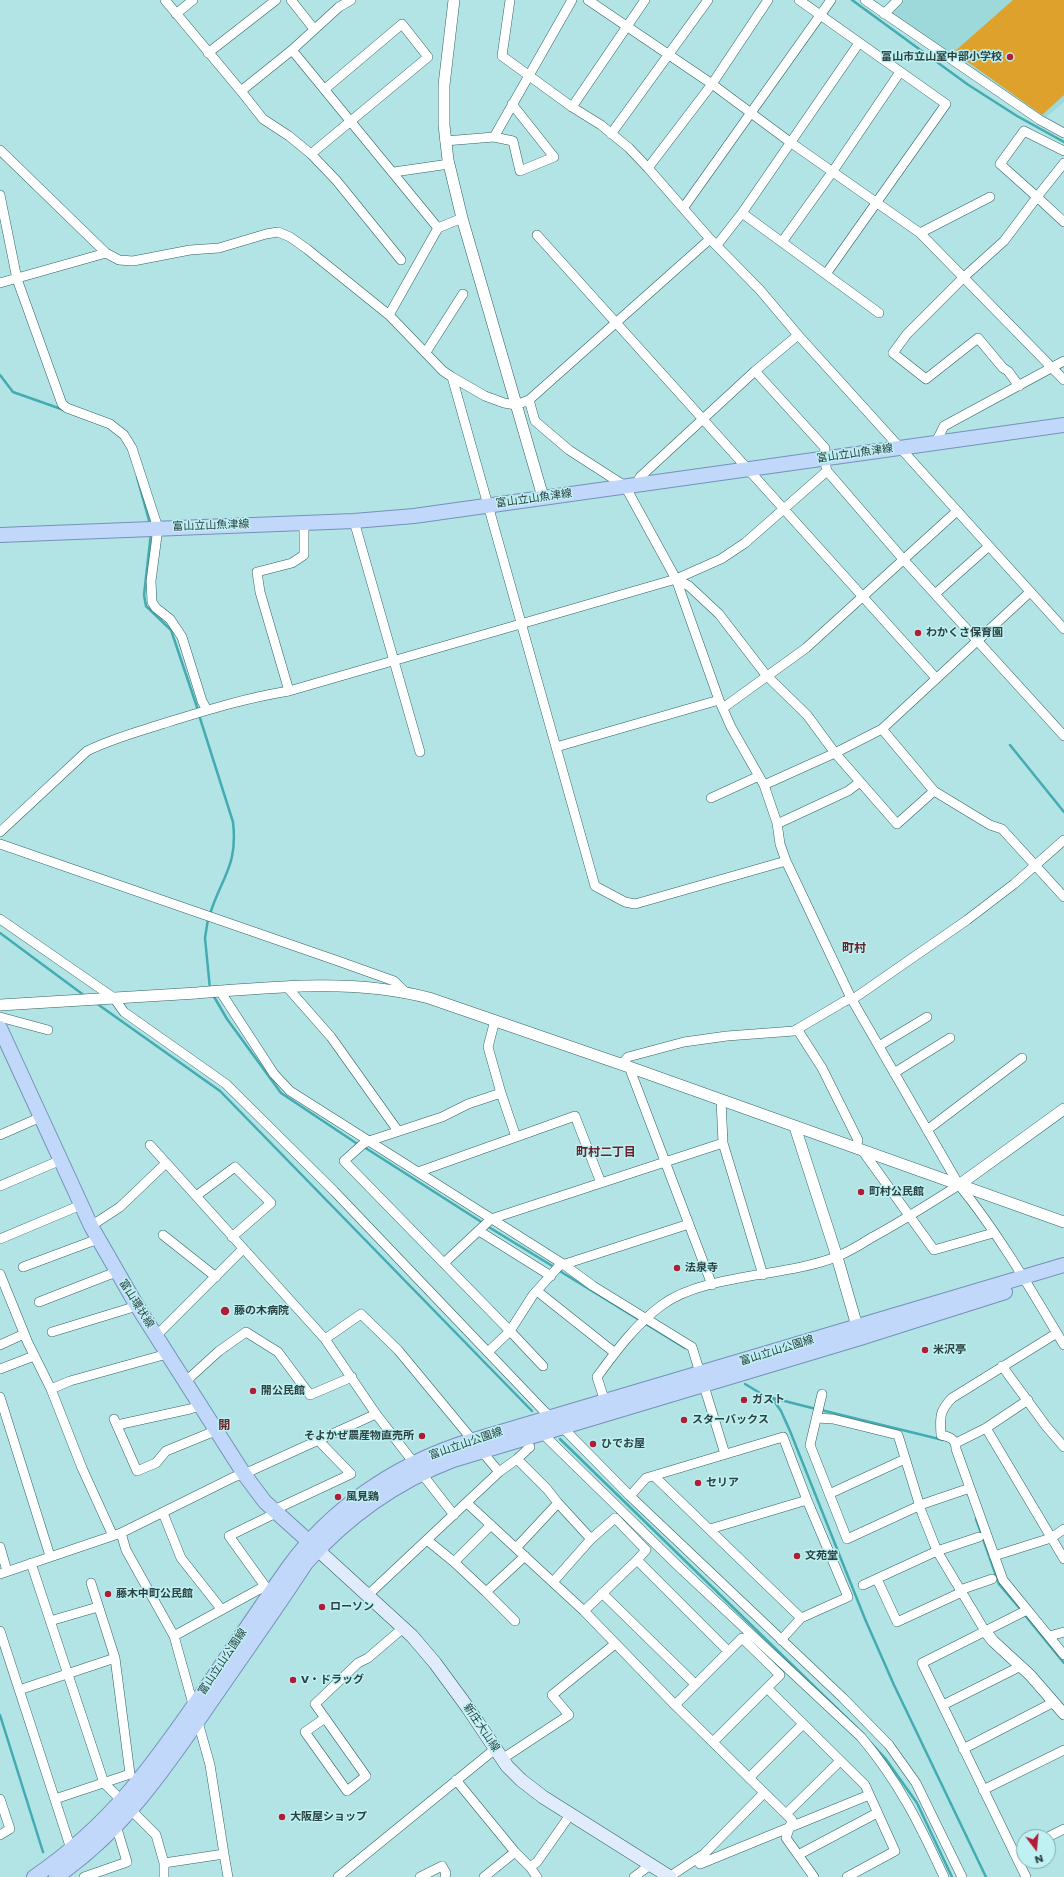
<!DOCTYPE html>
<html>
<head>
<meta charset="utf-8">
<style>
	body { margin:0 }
	#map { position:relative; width:1064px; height:1877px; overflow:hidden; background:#b2e4e6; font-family:Poppins,sans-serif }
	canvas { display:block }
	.north { position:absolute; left:1016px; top:1829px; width:40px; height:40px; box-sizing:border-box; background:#bff1f3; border:1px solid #84abac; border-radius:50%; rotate:164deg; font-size:11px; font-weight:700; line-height:16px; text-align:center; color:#2c4141 }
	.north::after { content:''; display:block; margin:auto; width:14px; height:18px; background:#b01d36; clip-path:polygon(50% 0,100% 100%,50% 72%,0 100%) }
</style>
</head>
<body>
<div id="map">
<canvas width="1064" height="1877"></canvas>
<div class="north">N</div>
</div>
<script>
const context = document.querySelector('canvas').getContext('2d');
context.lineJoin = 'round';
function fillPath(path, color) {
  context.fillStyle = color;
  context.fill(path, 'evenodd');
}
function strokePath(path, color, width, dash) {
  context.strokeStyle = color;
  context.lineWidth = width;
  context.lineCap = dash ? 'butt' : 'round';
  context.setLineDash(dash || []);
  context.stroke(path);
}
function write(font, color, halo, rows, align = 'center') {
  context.font = font + ' Poppins,"Noto Sans JP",sans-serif';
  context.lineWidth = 3;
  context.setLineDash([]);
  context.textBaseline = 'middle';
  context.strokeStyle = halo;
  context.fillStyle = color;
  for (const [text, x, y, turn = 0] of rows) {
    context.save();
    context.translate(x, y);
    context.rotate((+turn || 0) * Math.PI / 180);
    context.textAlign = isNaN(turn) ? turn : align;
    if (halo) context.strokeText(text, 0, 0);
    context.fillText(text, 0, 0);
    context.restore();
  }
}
const built = new Path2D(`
	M 904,0 L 1064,0 L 1064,102 L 1044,119 L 891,12 Z`);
const green = new Path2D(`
	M 1013,0 L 1064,0 L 1064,95 L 1042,115 L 954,52 Z`);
const stream = new Path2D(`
	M 852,0 L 967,84 L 1017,116 L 1064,142
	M 0,375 L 13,392 L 64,410
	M 137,477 L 150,524
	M 151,533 L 144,595 L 146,606 L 171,630 L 198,710
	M 199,715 L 233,822 C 238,866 222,876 210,914
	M 1010,745 L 1064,812
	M 208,919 L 205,938 L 210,989
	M 0,933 L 85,996
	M 213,995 L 227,1019 L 281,1093 L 359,1145
	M 96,1003 L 220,1091 L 532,1411
	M 364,1147 L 483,1223
	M 487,1226 L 554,1267
	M 558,1270 L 685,1348
	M 745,1384 L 765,1396 L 816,1409
	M 772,1398 L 781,1411 L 790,1431 L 865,1619 L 894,1685 L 986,1877
	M 821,1410 L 943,1440
	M 560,1439 L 858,1729
	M 976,1519 L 999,1584 L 1021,1610
	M 1024,1614 L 1064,1663
	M 0,1715 L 43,1852
	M 871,1743 L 885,1758 L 917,1803 L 952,1877`);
const minor = new Path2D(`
	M 165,0 L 241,91 L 292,50 L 339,7 L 351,0
	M 291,0 L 314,29
	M 510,0 L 502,56 L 572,107 L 601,125 L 629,148 L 648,168 L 710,239 L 760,290 L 798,335 L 1064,629
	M 588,0 L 712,84 L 790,142 L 920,233 L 1064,380
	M 799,0 L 946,104 L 826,274
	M 865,0 L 1040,120 L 1064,133
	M 176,14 L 193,0
	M 884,14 L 898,0
	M 292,50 L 438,228
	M 208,53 L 276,0
	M 241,91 L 263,119 L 289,136 L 311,154 L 428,57 L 402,24 L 325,89
	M 572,107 L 645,0
	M 611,134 L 708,0
	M 494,137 L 513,141 L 520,171 L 554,157 L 512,104
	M 445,141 L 494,137 L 572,0
	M 0,150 L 106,253 L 119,260 L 133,261 L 190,250 L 219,248 L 266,234 L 278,232 L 290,237 L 307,249 L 389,315 L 443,371 L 452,377 L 485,396 L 504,403 L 516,405 L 529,400 L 710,239
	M 311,154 L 336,180 L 401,260
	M 1064,163 L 1037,197 L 1064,222
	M 648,168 L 712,84 L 768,0
	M 394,172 L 449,164
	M 0,195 L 17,279 L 62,404 L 67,408 L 110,424 L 124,435 L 132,448 L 158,528 L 151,581 L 152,602 L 156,608 L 170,619 L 182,637 L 202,701 L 207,710
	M 684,207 L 831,0
	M 742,213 L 879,313
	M 920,233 L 990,197
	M 537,235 L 936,678
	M 782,242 L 833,171 L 900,72
	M 717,245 L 742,213 L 859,43
	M 0,283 L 106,253
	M 389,315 L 438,228 L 462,218
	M 426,352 L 463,294
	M 755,371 L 825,448 L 824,458 L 827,471 L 903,559 L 1064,736
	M 452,377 L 595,886 L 625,902 L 635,904 L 786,861
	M 1019,386 L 1008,371 L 1003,368 L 978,338 L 926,379 L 893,353 L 907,334 L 964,277 L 1004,241 L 1037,197 L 1000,164 L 1024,131 L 1064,151
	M 529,400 L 535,421 L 569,450 L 625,486 L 676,579 L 719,700 L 731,727 L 764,785 L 777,823 L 780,844 L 786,861 L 851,998 L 959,1185 C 999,1234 1031,1290 1064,1345
	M 936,442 L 944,426 L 1064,361
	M 636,485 L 640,477 L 755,371 L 798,335
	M 354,521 L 420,752
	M 676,579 L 689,586 L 719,614 L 766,675 L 807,715 L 835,753 L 897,824 L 934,791
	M 935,594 L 989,546
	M 289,691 L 260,592 L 257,572 L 292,563 L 304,555 L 304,523
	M 723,708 L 806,648 L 957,511
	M 882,729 L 934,791 L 990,825 L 1002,829 L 1064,897
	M 556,747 L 719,700
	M 764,785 L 835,753 L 882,729 L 1030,592
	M 711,798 L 759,776
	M 777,824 L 848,791 L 860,782
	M 0,832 L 87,751 C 111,739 137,732 162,724 C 204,711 245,698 289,691 L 676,579 L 721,559 L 745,543 L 827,471
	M 0,844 L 338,961 L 394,981 L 405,992
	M 0,919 L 114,998 L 124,1012 L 226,1084 L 334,1191 L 544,1411 L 568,1433 L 630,1496 L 843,1698 L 889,1745 L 916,1783 L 962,1877
	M 287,987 L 331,1037 L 398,1131
	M 220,991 L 274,1074 L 290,1091 L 563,1264 L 593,1286 L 692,1347 L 725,1454
	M 0,1017 L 48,1030
	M 495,1020 L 488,1047 L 501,1093 L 516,1137
	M 797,1029 L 822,1068 L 858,1140 L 856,1148
	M 879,1046 L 927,1017
	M 622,1064 L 628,1057 L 684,1042 L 727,1036 L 794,1031 L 845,1001 L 856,997 L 967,920 L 1014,884 L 1064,840
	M 632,1068 L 631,1072 L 712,1285
	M 894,1073 L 950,1038
	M 501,1093 L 468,1104 L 442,1117 L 369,1141 L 363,1144 L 344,1161 L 510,1331 L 533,1295 L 559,1266 L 689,1224
	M 721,1100 L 723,1143 L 763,1275
	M 927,1130 L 1022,1058
	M 0,1135 L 41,1117
	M 150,1145 L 325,1339 L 376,1414 L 414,1463
	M 862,1150 L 934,1250 L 993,1233
	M 418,1172 L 575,1116 L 601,1183
	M 0,1186 L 61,1160
	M 196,1196 L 235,1167 L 271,1203 L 232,1237
	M 91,1226 L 120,1207 L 166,1163
	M 479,1231 L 551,1276
	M 163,1235 L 216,1277
	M 0,1239 L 81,1205
	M 444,1263 L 491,1219 L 723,1143
	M 23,1267 L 98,1239
	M 0,1274 L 28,1343 L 51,1389 L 82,1468 L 113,1536
	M 537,1291 L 615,1353
	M 39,1302 L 116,1272
	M 52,1332 L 137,1306
	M 1057,1333 L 952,1398 C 939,1411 940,1418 941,1435 C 950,1437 956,1439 956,1449 L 1003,1580 L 1064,1655
	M 156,1336 L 243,1249
	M 325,1339 L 361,1314 L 398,1350 L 499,1472 L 368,1595
	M 0,1345 L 24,1334
	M 488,1352 L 510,1331 L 543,1366
	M 1002,1366 L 1046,1426 L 1064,1447
	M 0,1369 L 34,1356
	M 185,1382 L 219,1351 L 246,1332 L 278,1352 L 310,1395 L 352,1377
	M 51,1389 L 70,1381 L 167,1354
	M 822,1394 L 810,1445 L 847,1539 L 923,1504 L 970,1488
	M 0,1397 L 50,1556
	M 606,1405 L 597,1377 C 616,1351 636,1324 662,1305 C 704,1274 785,1277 836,1257 C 848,1252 860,1245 871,1238 C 901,1222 930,1203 959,1185
	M 817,1418 L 833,1419 L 898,1435 L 922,1513 L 937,1551 L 985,1631
	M 114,1419 L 137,1471 L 156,1463 L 166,1451 L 215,1431
	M 117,1425 L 190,1409 L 199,1406
	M 986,1428 L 1064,1559
	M 547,1438 L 677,1565 L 861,1737 C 899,1782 920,1825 944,1877
	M 956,1443 L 986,1428 L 1028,1400
	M 517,1459 L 530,1447
	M 499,1472 L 517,1459 L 547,1489 L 558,1503
	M 422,1474 L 454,1515
	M 829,1494 L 905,1459
	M 630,1496 L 646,1478 L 783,1437 L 807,1500 L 848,1597 L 801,1618 L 654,1476
	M 467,1503 L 584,1611 L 675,1705 L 792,1820 L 786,1838 L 814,1877
	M 274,1510 L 351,1474 L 318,1440
	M 163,1513 L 181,1558 L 222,1610
	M 491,1525 L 454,1562 L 486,1592 L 525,1556
	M 710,1529 L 807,1500
	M 121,1533 L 126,1550 L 174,1636 L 210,1765 L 224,1854
	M 427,1540 L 454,1562
	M 0,1547 L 7,1571
	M 516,1548 L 558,1503 L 591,1539
	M 994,1556 L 1051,1538 L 1064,1529
	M 31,1563 L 104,1783 L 156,1835 L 164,1863 L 224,1854 L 228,1877
	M 0,1574 L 121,1533 L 234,1477 L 244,1474 L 376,1414
	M 877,1579 L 897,1622 L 962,1592
	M 553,1582 L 591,1539 L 615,1518 L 646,1550 L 637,1560
	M 91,1583 L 115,1658
	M 863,1585 L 937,1551 L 979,1537
	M 960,1590 L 992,1579
	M 486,1592 L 515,1621
	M 602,1593 L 695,1684
	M 584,1611 L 637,1560 L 728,1651
	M 50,1621 L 98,1607
	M 0,1631 L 71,1849
	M 174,1636 L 265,1586 L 229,1536 L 278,1512
	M 1049,1636 L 1064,1632
	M 781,1640 L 801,1618
	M 768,1689 L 865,1785 L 895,1851 L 847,1877
	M 19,1690 L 115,1658 L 130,1774 L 55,1799
	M 675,1705 L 742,1638 L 780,1675 L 713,1742
	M 943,1705 L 1021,1666
	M 325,1718 L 305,1732 L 347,1791 L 366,1776 L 315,1704 L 358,1663 L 368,1658 L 403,1628
	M 963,1749 L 1054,1702
	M 502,1759 L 569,1715 L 552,1695 L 615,1644
	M 749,1778 L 803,1724
	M 456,1780 L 515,1852
	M 983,1790 L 1064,1750
	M 0,1799 L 10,1829 L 0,1835
	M 786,1814 L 840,1761
	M 1048,1837 L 1064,1829
	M 1014,1853 L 1024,1848
	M 798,1855 L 877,1813
	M 696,1859 L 700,1864 L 869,1795
	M 164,1863 L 164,1877
	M 84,1877 L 127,1862 L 118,1832 L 114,1828
	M 338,1877 L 495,1749
	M 420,1877 L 442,1866 L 446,1873 L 445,1877
	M 484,1877 L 515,1852 L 530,1867
	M 537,1877 L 530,1867 L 537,1862 L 570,1815
	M 634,1877 L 650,1865
	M 669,1877 L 704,1854 L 764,1793
	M 1026,1877 L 922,1663 L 1027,1610`);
const tertiary = new Path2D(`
	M 454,0 L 444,85 L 444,125 L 448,160 L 462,218 L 543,497
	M 0,1005 C 66,1001 131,997 197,993 C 274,987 353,978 429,998 L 632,1068 L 1064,1222
	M 795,1127 L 837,1257 L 859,1333
	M 959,1185 L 1064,1109
	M 985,1631 L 993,1641 L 1030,1675 L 1064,1714`);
const secondary = new Path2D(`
	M 318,1550 L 412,1636 L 435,1663 L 468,1708 L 507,1766 L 521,1780 L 543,1797 L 670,1877`);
const primary = new Path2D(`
	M 0,535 L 354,521 L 414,516 L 1064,425
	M 0,1028 L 91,1226 L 137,1306 L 244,1474 L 265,1502 L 316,1548
	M 34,1877 C 112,1824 156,1761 208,1685 C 235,1645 262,1604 290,1565 C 331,1509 393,1467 457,1445 L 1064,1265
	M 56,1877 C 126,1829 168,1764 215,1696 C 245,1652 277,1608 306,1563 C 346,1518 396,1482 453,1460 L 860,1338 L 1005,1292`);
const markers = [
	[1010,57,4,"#b01d36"],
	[918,633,4,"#b01d36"],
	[861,1192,4,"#b01d36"],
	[677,1268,4,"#b01d36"],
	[225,1311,5,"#b01d36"],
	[925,1350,4,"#b01d36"],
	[253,1391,4,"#b01d36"],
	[744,1400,4,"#b01d36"],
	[684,1420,4,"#b01d36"],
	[422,1436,4,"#b01d36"],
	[593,1444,4,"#b01d36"],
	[698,1483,4,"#b01d36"],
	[338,1497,4,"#b01d36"],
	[797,1556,4,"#b01d36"],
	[108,1594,4,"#b01d36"],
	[322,1607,4,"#b01d36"],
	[293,1680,4,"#b01d36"],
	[282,1817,4,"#b01d36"]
];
const poiNames = [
	["富山市立山室中部小学校",1002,57,"right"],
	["わかくさ保育園",926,633],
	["町村公民館",869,1192],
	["法泉寺",685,1268],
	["藤の木病院",234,1311],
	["米沢亭",933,1350],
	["開公民館",261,1391],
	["ガスト",752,1400],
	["スターバックス",692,1420],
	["そよかぜ農産物直売所",414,1436,"right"],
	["ひでお屋",601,1444],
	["セリア",706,1483],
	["風見鶏",346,1497],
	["文苑堂",805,1556],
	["藤木中町公民館",116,1594],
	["ローソン",330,1607],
	["V・ドラッグ",301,1680],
	["大阪屋ショップ",290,1817]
];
const streetNames = [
	["富山立山魚津線",855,454,-8],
	["富山立山魚津線",534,499,-8],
	["富山立山魚津線",211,526,-2],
	["富山環状線",136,1304,58],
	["富山立山公園線",777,1351,-17],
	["富山立山公園線",466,1444,-19],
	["富山立山公園線",223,1662,-56],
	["新庄大山線",481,1728,56]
];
const neighbourhoodNames = [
	["町村",854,949],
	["町村二丁目",606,1153],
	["開",224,1426]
];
fillPath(built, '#9dd9db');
fillPath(green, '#dda12c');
strokePath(stream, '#44abb0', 2.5);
strokePath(minor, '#316163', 10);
strokePath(tertiary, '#316163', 12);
strokePath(secondary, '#316163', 14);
strokePath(primary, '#7392b7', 16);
strokePath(minor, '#fff', 9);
strokePath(tertiary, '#fff', 11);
strokePath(secondary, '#e0ecfc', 13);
strokePath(primary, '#c2d8fa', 14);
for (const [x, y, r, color] of markers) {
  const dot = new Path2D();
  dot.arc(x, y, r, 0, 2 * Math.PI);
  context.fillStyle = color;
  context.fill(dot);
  strokePath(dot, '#bff1f3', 1.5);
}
write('bold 11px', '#2c4141', '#bff1f3', poiNames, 'left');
write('11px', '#2c4141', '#bff1f3', streetNames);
write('bold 12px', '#692329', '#bff1f3', neighbourhoodNames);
</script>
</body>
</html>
